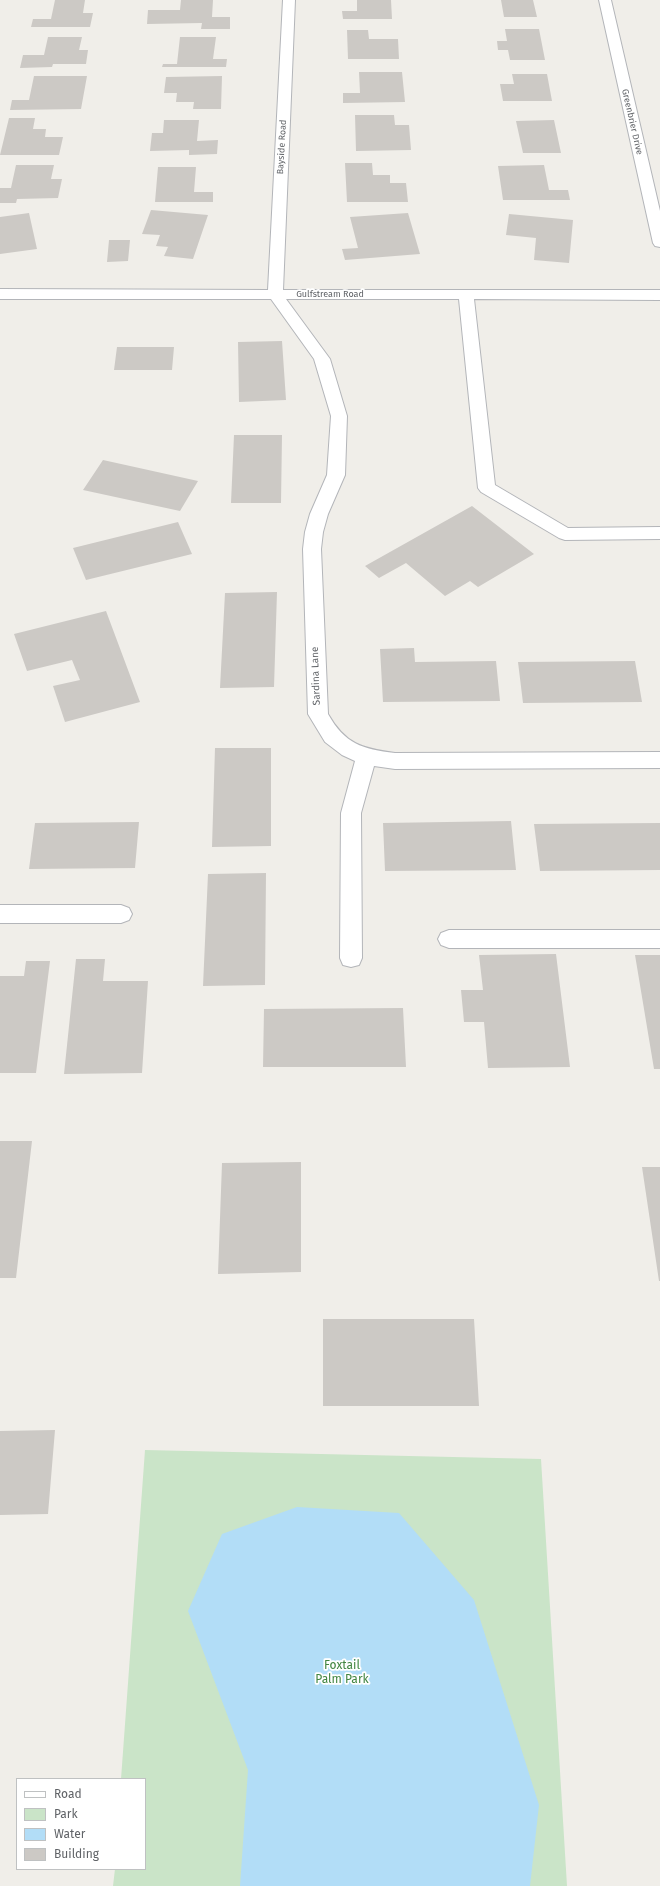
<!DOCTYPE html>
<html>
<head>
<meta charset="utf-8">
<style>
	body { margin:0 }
	#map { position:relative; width:660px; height:1886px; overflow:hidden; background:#f0eee9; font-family:"Fira Sans",sans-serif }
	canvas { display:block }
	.legend { position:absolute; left:16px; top:1778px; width:130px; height:92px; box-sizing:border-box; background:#fff; border:1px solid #bfc1c2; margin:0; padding:5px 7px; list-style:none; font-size:12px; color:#606367 }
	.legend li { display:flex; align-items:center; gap:8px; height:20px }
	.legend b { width:20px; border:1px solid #bfc1c2 }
</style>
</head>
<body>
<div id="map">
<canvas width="660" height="1886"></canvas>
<ul class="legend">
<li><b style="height:5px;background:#fff"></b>Road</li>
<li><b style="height:11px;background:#cae4c8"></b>Park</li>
<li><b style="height:11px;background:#b2ddf7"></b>Water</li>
<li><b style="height:11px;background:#ccc9c5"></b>Building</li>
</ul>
</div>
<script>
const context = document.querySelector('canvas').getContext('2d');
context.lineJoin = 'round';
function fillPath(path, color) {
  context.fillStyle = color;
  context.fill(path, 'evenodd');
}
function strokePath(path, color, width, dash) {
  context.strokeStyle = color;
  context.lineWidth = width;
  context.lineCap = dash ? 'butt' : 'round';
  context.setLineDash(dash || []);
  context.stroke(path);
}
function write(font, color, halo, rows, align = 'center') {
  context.font = font + ' "Fira Sans",sans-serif';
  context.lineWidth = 3.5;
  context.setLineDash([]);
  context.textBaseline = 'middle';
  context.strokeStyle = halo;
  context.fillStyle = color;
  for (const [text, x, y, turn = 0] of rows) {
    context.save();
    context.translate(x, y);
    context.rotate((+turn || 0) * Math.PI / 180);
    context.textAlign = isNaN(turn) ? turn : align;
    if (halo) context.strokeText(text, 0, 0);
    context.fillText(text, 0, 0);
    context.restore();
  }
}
const green = new Path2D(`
	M 145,1450 L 541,1459 L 567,1886 L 113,1886 L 115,1869 L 145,1869 L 145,1779 L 121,1779 Z`);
const water = new Path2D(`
	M 297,1507 L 399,1513 L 474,1600 L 539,1805 L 530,1886 L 240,1886 L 248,1770 L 188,1611 L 222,1534 Z`);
const building = new Path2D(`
	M 55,0 L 85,0 L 83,13 L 93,13 L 90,27 L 31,27 L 33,19 L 51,19 Z
	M 181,0 L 213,0 L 212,17 L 230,17 L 230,29 L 201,29 L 202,23 L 147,24 L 148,10 L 180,10 Z
	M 357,0 L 391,0 L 392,19 L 343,19 L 342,11 L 357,11 Z
	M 501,0 L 533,0 L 537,17 L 504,17 Z
	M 505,29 L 539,29 L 545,60 L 510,60 L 508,50 L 498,50 L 497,41 L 507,41 Z
	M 347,30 L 368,30 L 369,39 L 398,39 L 399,59 L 348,59 Z
	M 48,37 L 82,37 L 79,50 L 88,50 L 86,64 L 53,64 L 52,67 L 20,68 L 23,55 L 44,55 Z
	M 180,37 L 216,37 L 213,59 L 227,59 L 226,67 L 162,67 L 163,64 L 177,64 Z
	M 359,72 L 402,72 L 405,102 L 343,103 L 343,93 L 360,93 Z
	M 512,74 L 547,74 L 552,101 L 503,101 L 500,84 L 514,84 Z
	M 34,76 L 87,76 L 81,109 L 10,110 L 12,100 L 29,100 Z
	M 222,76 L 221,109 L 193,109 L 194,102 L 176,102 L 177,93 L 164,93 L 166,77 Z
	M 355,115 L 394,115 L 395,125 L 409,125 L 411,150 L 356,151 Z
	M 9,118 L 35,118 L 33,129 L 46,129 L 45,137 L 63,137 L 59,155 L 0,155 Z
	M 164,120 L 199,120 L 197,141 L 218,140 L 217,154 L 189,155 L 189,150 L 150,151 L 152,133 L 163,133 Z
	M 554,120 L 561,153 L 523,153 L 516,121 Z
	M 345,163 L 372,163 L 373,175 L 390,175 L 390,183 L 406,183 L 408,202 L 347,202 Z
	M 16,165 L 54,165 L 51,179 L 62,179 L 58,198 L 17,199 L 16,203 L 0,203 L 0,188 L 11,188 Z
	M 544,165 L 549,190 L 568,190 L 570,200 L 503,200 L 498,166 Z
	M 158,167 L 196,167 L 194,192 L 213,192 L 213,202 L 155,202 Z
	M 151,210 L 208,215 L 193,259 L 164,256 L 168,247 L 156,246 L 160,235 L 142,234 Z
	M 29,213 L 37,249 L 0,254 L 0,217 Z
	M 408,213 L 420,254 L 345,260 L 342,249 L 358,248 L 350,217 Z
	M 509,214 L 573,220 L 569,263 L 534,260 L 536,238 L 506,235 Z
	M 109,240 L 130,240 L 128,261 L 107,262 Z
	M 282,341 L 286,400 L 239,402 L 238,342 Z
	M 117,347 L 174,347 L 172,370 L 114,370 Z
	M 234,435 L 282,435 L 281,503 L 231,503 Z
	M 103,460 L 198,481 L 180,511 L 83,490 Z
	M 472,506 L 534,554 L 478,587 L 470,581 L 445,596 L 406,563 L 379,578 L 365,566 Z
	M 178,522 L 192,554 L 86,580 L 73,548 Z
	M 277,592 L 274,687 L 220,688 L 225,593 Z
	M 106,611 L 140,702 L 65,722 L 53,686 L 80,680 L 72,660 L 27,671 L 14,634 Z
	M 414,648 L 415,662 L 496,661 L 500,701 L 383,702 L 380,649 Z
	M 635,661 L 642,702 L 523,703 L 518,662 Z
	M 215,748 L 271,748 L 271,846 L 212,847 Z
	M 511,821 L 516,870 L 385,871 L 383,823 Z
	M 139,822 L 135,868 L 29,869 L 35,823 Z
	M 660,823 L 660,870 L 540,871 L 534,824 Z
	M 266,873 L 265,985 L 203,986 L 208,874 Z
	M 556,954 L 570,1067 L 488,1068 L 484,1022 L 464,1022 L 461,990 L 483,990 L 479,955 Z
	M 635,955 L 660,955 L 660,1069 L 654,1069 Z
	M 76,959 L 105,959 L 103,981 L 148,981 L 142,1073 L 64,1074 Z
	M 26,961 L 50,961 L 36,1073 L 0,1073 L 0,976 L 24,976 Z
	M 403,1008 L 406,1067 L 263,1067 L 264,1009 Z
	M 0,1141 L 32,1141 L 16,1278 L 0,1278 Z
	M 301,1162 L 301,1272 L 218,1274 L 222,1163 Z
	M 642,1167 L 660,1167 L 660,1281 L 659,1281 Z
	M 323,1319 L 474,1319 L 479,1406 L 323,1406 Z
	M 55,1430 L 48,1514 L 0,1515 L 0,1431 Z`);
const minor = new Path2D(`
	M 283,0 L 295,0 L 283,290 L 660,290 L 660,300 L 474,299 L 495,485 L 568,528 L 660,527 L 660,539 L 565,540 L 559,538 L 481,492 L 478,488 L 459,299 L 286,299 L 330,359 L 347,416 L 345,475 L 328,514 L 323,532 L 321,549 L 328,714 C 345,744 362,749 395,753 L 660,752 L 660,768 L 395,769 L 374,766 L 361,813 L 362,958 L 359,965 L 351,967 L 343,965 L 340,958 L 341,813 L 355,761 L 342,755 L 325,742 L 308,714 L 303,549 L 305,532 L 310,514 L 327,475 L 331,416 L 314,359 L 271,299 L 0,299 L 0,289 L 268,290 Z
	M 599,0 L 611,0 L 660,211 L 660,247 L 655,246 L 653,243 Z
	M 0,905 L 121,905 L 129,908 L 132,914 L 129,920 L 121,923 L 0,923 Z
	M 449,930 L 660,930 L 660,948 L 449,948 L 441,945 L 438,939 L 441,933 Z`);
const farStreetnames = [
	["Greenbrier Drive",632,122,77],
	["Bayside Road",282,147,-87],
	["Gulfstream Road",330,294]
];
const streetNames = [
	["Sardina Lane",316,676,-92]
];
const nearParknames = [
	["Foxtail",342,1666],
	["Palm Park",342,1680]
];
fillPath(green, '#cae4c8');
fillPath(water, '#b2ddf7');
fillPath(building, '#ccc9c5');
strokePath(minor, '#b3b5b9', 2);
fillPath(minor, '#fff');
write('9px', '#606367', '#fff', farStreetnames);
write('10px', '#606367', '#fff', streetNames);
write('12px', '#418540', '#fff', nearParknames);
</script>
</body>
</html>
